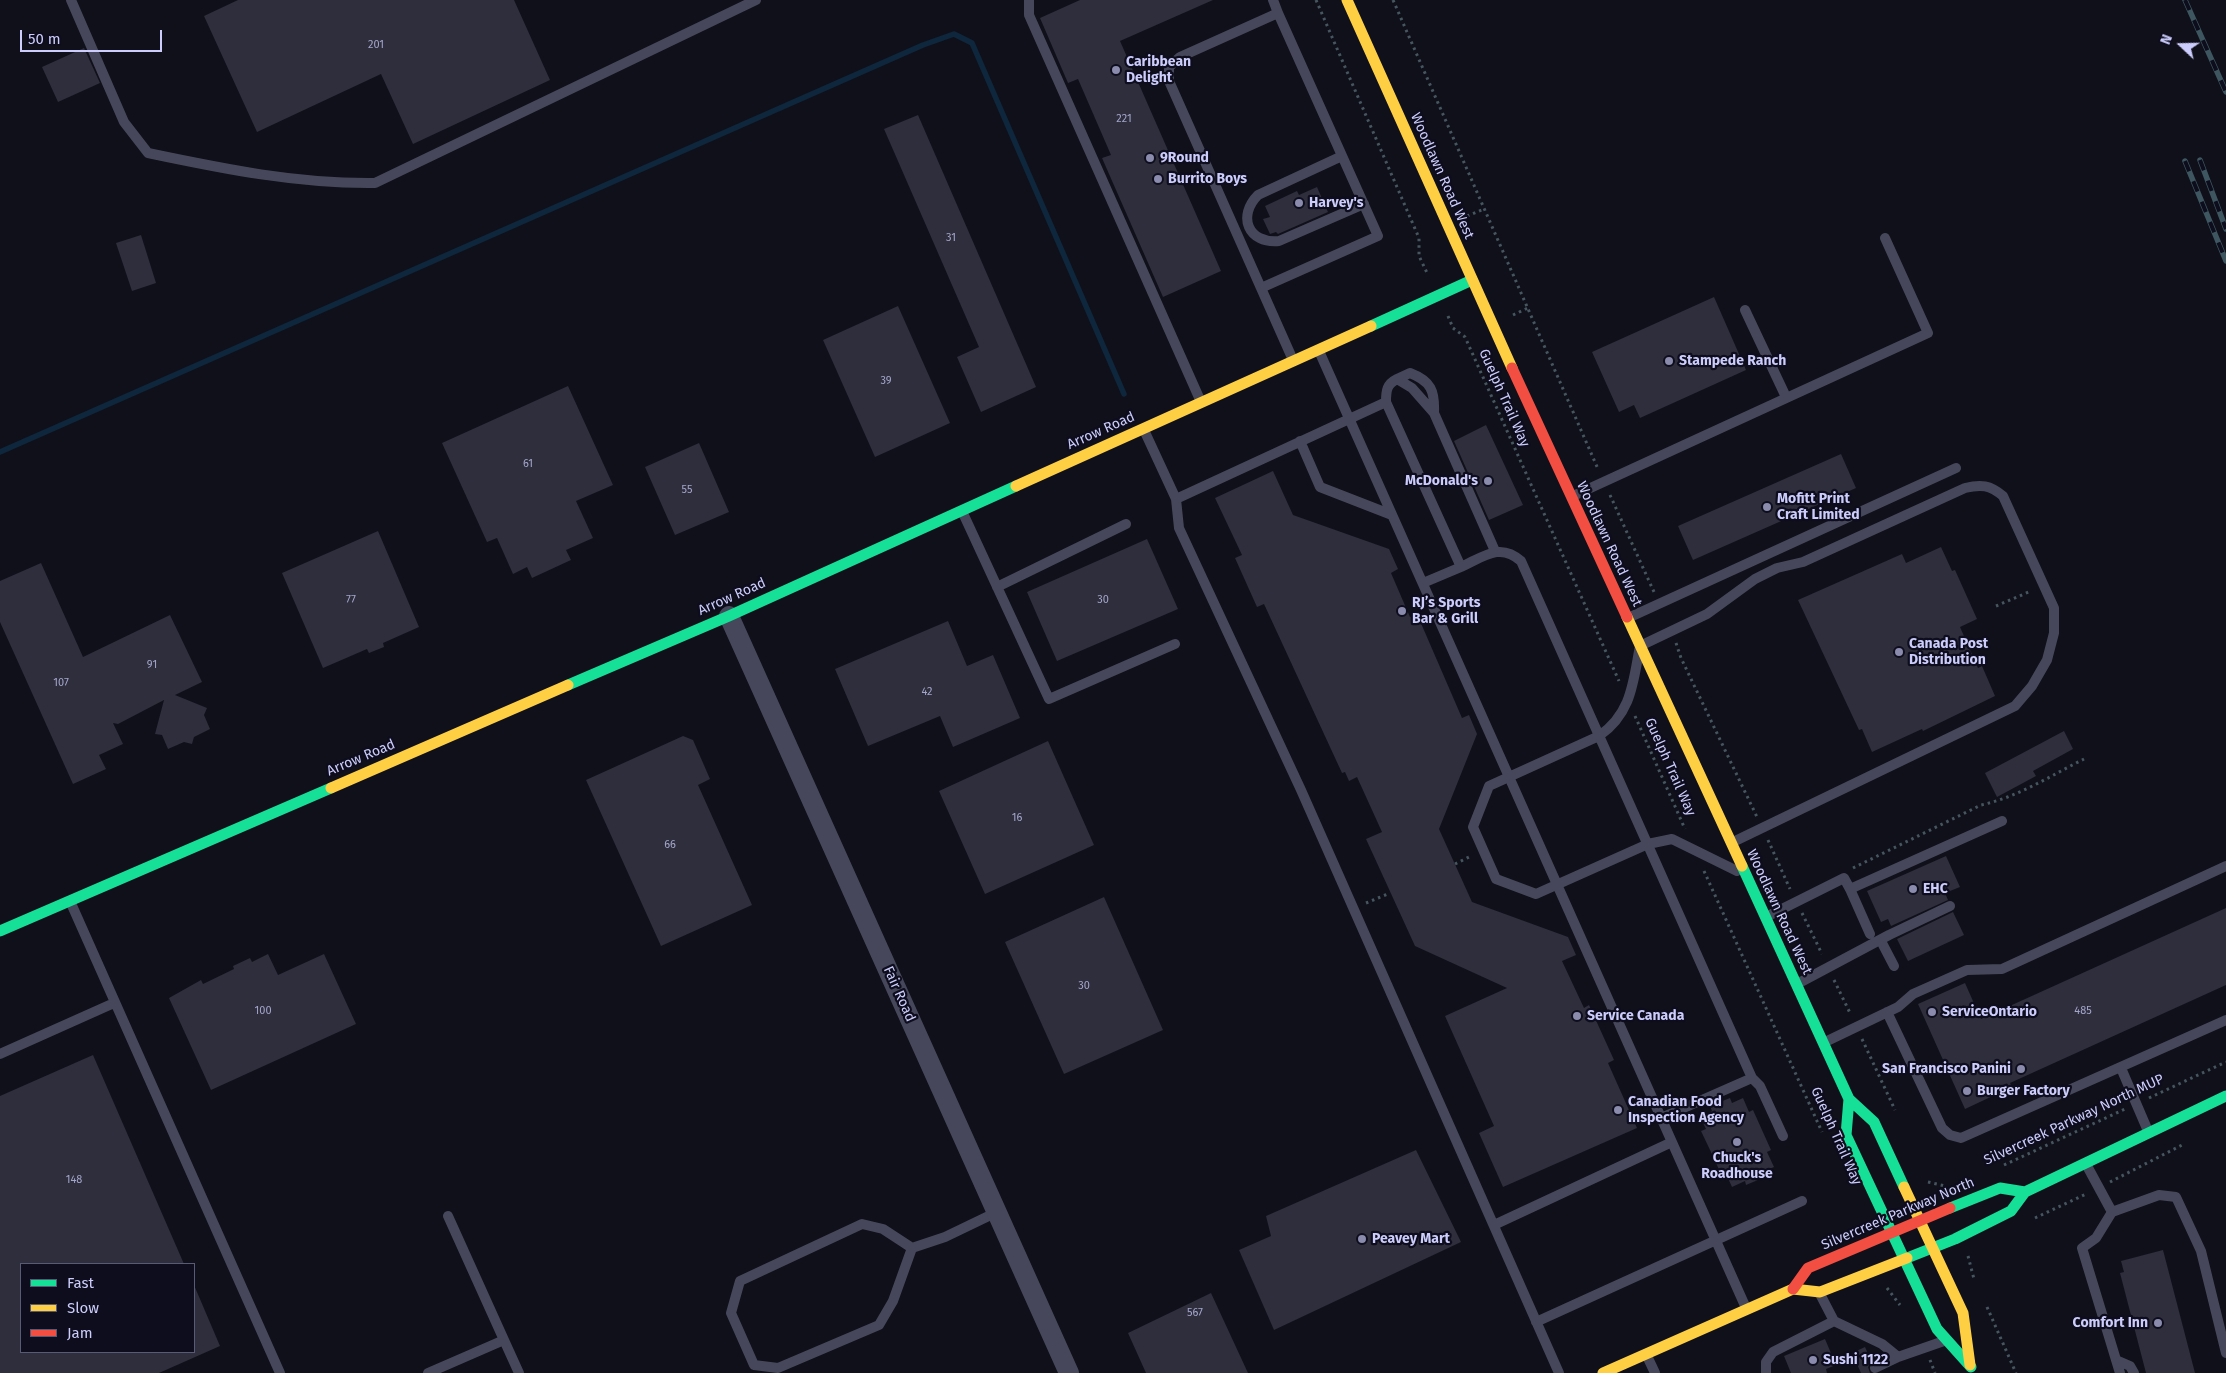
<!DOCTYPE html>
<html>
<head>
<meta charset="utf-8">
<style>
	body { margin:0 }
	#map { position:relative; width:2226px; height:1373px; overflow:hidden; background:#10101a; font-family:"Fira Sans",sans-serif }
	canvas { display:block }
	.legend { position:absolute; left:20px; top:1263px; width:175px; height:90px; box-sizing:border-box; background:#0d0d1d; border:1px solid #595a76; margin:0; padding:6px 9px; list-style:none; font-size:15px; color:#cccdfc }
	.legend li { display:flex; align-items:center; gap:10px; height:25px }
	.legend b { width:25px; border:1px solid #595a76 }
	.north { position:absolute; left:2156px; top:20px; width:50px; height:50px; -webkit-text-stroke:4px #0d0d1d; paint-order:stroke; rotate:291deg; font-size:14px; font-weight:700; line-height:20px; text-align:center; color:#cccdfc }
	.north::after { content:''; display:block; margin:auto; width:18px; height:22px; background:#cccdfc; clip-path:polygon(50% 0,100% 100%,50% 72%,0 100%) }
	.scale { position:absolute; left:20px; top:30px; width:142px; height:22px; box-sizing:border-box; border:2px solid #cccdfc; border-top:0; padding-left:6px; font-size:15px; line-height:18px; white-space:nowrap; color:#cccdfc; -webkit-text-stroke:4px #0d0d1d; paint-order:stroke }
</style>
</head>
<body>
<div id="map">
<canvas width="2226" height="1373"></canvas>
<ul class="legend">
<li><b style="height:6px;background:#16e098"></b>Fast</li>
<li><b style="height:6px;background:#ffcf43"></b>Slow</li>
<li><b style="height:6px;background:#f24e42"></b>Jam</li>
</ul>
<div class="north">N</div>
<div class="scale">50 m</div>
</div>
<script>
const context = document.querySelector('canvas').getContext('2d');
context.lineJoin = 'round';
function strokePath(path, color, width, dash) {
  context.strokeStyle = color;
  context.lineWidth = width;
  context.lineCap = dash ? 'butt' : 'round';
  context.setLineDash(dash || []);
  context.stroke(path);
}
function fillPath(path, color) {
  context.fillStyle = color;
  context.fill(path, 'evenodd');
}
function write(font, color, halo, rows, align = 'center') {
  context.font = font + ' "Fira Sans",sans-serif';
  context.lineWidth = 4.5;
  context.setLineDash([]);
  context.textBaseline = 'middle';
  context.strokeStyle = halo;
  context.fillStyle = color;
  for (const [text, x, y, turn = 0] of rows) {
    context.save();
    context.translate(x, y);
    context.rotate((+turn || 0) * Math.PI / 180);
    context.textAlign = isNaN(turn) ? turn : align;
    if (halo) context.strokeText(text, 0, 0);
    context.fillText(text, 0, 0);
    context.restore();
  }
}
const stream = new Path2D(`
	M 0,452 L 923,45 L 954,34 L 972,43 L 1124,394`);
const building = new Path2D(`
	M 238,0 L 514,0 L 550,80 L 413,144 L 381,74 L 257,132 L 204,16 Z
	M 1080,0 L 1213,0 L 1120,41 L 1221,271 L 1163,297 L 1102,158 L 1111,155 L 1078,79 L 1068,83 L 1040,18 Z
	M 84,48 L 100,83 L 58,102 L 42,67 Z
	M 918,115 L 1036,387 L 981,412 L 957,357 L 979,347 L 884,129 Z
	M 1317,187 L 1328,212 L 1278,234 L 1276,232 L 1270,234 L 1263,219 L 1270,217 L 1265,206 L 1297,191 L 1299,195 Z
	M 141,235 L 156,283 L 132,291 L 116,243 Z
	M 1714,297 L 1746,370 L 1640,418 L 1634,405 L 1619,412 L 1592,352 Z
	M 898,306 L 950,423 L 875,457 L 823,340 Z
	M 568,386 L 613,485 L 576,501 L 593,538 L 566,550 L 571,560 L 532,578 L 527,567 L 513,574 L 497,538 L 487,542 L 442,443 Z
	M 1486,425 L 1523,505 L 1489,520 L 1454,441 Z
	M 699,443 L 729,512 L 675,535 L 645,467 Z
	M 1841,454 L 1856,488 L 1693,560 L 1678,526 Z
	M 1273,471 L 1293,515 L 1389,549 L 1398,569 L 1391,573 L 1410,617 L 1417,614 L 1462,718 L 1469,715 L 1477,734 L 1439,829 L 1472,902 L 1568,937 L 1576,955 L 1562,961 L 1584,1008 L 1589,1005 L 1614,1060 L 1608,1063 L 1637,1128 L 1503,1187 L 1479,1133 L 1494,1126 L 1445,1016 L 1507,988 L 1415,946 L 1366,839 L 1382,832 L 1357,777 L 1349,781 L 1345,772 L 1342,773 L 1264,604 L 1257,607 L 1235,558 L 1242,555 L 1215,498 Z
	M 378,531 L 419,627 L 383,643 L 384,647 L 369,653 L 367,649 L 323,668 L 282,573 Z
	M 1147,539 L 1178,609 L 1057,661 L 1027,592 Z
	M 1941,547 L 1952,571 L 1955,570 L 1977,619 L 1960,627 L 1978,668 L 1982,666 L 1995,696 L 1923,731 L 1922,729 L 1872,752 L 1862,729 L 1859,730 L 1798,600 L 1902,554 L 1906,563 Z
	M 41,563 L 83,657 L 170,615 L 202,682 L 175,695 L 207,708 L 204,715 L 210,729 L 194,737 L 192,744 L 184,742 L 168,749 L 162,735 L 155,734 L 164,700 L 118,724 L 113,723 L 123,744 L 99,755 L 106,769 L 73,784 L 0,622 L 0,581 Z
	M 948,621 L 967,666 L 993,655 L 1020,718 L 953,747 L 940,716 L 868,746 L 835,669 Z
	M 2064,731 L 2073,749 L 2033,771 L 2036,776 L 1997,797 L 1985,773 Z
	M 683,736 L 693,740 L 710,779 L 698,785 L 752,905 L 661,946 L 586,780 Z
	M 1048,741 L 1094,845 L 985,894 L 939,791 Z
	M 1946,856 L 1960,887 L 1945,893 L 1948,900 L 1891,926 L 1888,919 L 1881,922 L 1867,891 Z
	M 1104,897 L 1163,1030 L 1064,1074 L 1005,942 Z
	M 2226,908 L 2226,985 L 2010,1083 L 2012,1087 L 1965,1109 L 1918,1004 L 1965,983 L 1981,1019 Z
	M 1953,912 L 1964,935 L 1908,961 L 1897,939 Z
	M 268,954 L 278,975 L 324,954 L 356,1024 L 211,1090 L 169,998 L 201,980 L 203,984 L 234,969 L 233,966 L 250,958 L 252,962 Z
	M 93,1055 L 184,1264 L 21,1264 L 21,1352 L 194,1352 L 194,1285 L 220,1346 L 159,1373 L 0,1373 L 0,1096 Z
	M 1730,1098 L 1732,1103 L 1743,1098 L 1749,1112 L 1753,1110 L 1771,1150 L 1767,1152 L 1774,1167 L 1763,1172 L 1765,1177 L 1746,1185 L 1745,1181 L 1732,1187 L 1726,1174 L 1722,1176 L 1710,1150 L 1701,1131 L 1706,1129 L 1700,1117 L 1712,1111 L 1710,1106 Z
	M 1416,1150 L 1461,1242 L 1274,1330 L 1239,1250 L 1271,1236 L 1266,1216 Z
	M 2163,1250 L 2195,1373 L 2146,1373 L 2120,1273 L 2124,1272 L 2121,1261 Z
	M 1211,1293 L 1248,1373 L 1146,1373 L 1128,1333 Z
	M 1825,1339 L 1836,1365 L 1826,1369 L 1827,1373 L 1791,1373 L 1784,1356 Z
	M 1865,1347 L 1872,1362 L 1868,1367 L 1870,1373 L 1861,1373 L 1852,1353 Z`);
const path = new Path2D(`
	M 1316,0 L 1419,238 L 1419,256 L 1428,275
	M 1393,0 L 1598,469
	M 1467,216 L 1484,209
	M 1513,315 L 1528,308
	M 1448,316 L 1453,328 L 1465,337 L 1619,681
	M 1610,495 L 1654,592
	M 1996,606 L 2031,591
	M 1676,643 L 1681,658 L 1757,817
	M 1635,716 L 1685,829
	M 1768,840 L 1790,889
	M 1455,864 L 1471,856
	M 1853,868 L 1981,805 C 2018,797 2050,776 2084,759
	M 1704,871 L 1822,1132
	M 1366,903 L 1390,893
	M 1802,913 L 1822,954
	M 1834,980 L 1851,1015
	M 1862,1039 L 1895,1110
	M 2149,1098 L 2226,1062
	M 2004,1165 L 2125,1109
	M 1928,1182 L 1945,1186
	M 2110,1182 L 2184,1144
	M 2035,1218 L 2086,1194
	M 1968,1256 L 1974,1279
	M 1887,1288 L 1900,1305
	M 1987,1307 L 2016,1373
	M 1930,1360 L 1935,1373`);
const lane = new Path2D(`
	M 71,0 L 124,122 L 148,153 C 224,169 298,184 375,183 L 756,0
	M 1029,0 L 1029,15 L 1201,402
	M 1273,0 L 1278,13 L 1180,57 L 1169,67 L 1169,81 L 1293,360
	M 1342,156 L 1258,195 C 1237,216 1248,244 1279,241 L 1364,204
	M 1261,288 L 1378,236 L 1278,13
	M 1745,310 L 1786,397
	M 1319,351 L 1746,1308
	M 1397,379 L 1410,373 C 1431,381 1435,391 1434,413
	M 1386,402 C 1386,390 1387,384 1397,379 L 1412,388 L 1434,413 L 1495,551
	M 1144,430 L 1176,499 L 1179,528 L 1301,790 L 1559,1373
	M 1300,441 L 1320,487 L 1392,515
	M 1573,496 L 1928,333 L 1885,238
	M 1176,499 L 1386,402 L 1461,567 L 1423,583
	M 962,511 L 1049,699 L 1175,644
	M 1461,567 C 1483,557 1500,542 1521,561 L 1752,1078 L 1760,1086 L 1783,1136
	M 997,587 L 1126,524
	M 1628,618 L 1956,468
	M 1733,842 L 2015,706 L 2032,686 L 2047,660 L 2054,633 L 2054,608 L 2003,496 C 1990,485 1981,484 1965,488 L 1803,562 L 1777,568 L 1755,579 L 1707,614 L 1640,646 C 1633,682 1632,713 1599,736 L 1489,786 L 1473,827 L 1496,879 L 1536,894 L 1648,844 L 1672,839 L 1737,871
	M 1850,889 L 1870,934
	M 70,901 L 280,1373
	M 1766,917 L 1844,878 L 1850,889 L 2002,821
	M 1881,941 L 1894,966
	M 1797,984 L 1889,935 L 1950,906
	M 1887,1012 L 1942,1128 L 1950,1135 L 1961,1138 L 2226,1020
	M 1825,1042 L 1898,1007 L 1913,994 L 1967,970 L 2002,969 L 2226,866
	M 0,1054 L 114,1003
	M 2121,1068 L 2148,1131
	M 1661,1118 L 1752,1078
	M 2086,1164 L 2112,1212
	M 448,1216 L 504,1340
	M 1494,1225 L 1672,1142
	M 912,1248 L 883,1229 L 862,1224 L 740,1281 L 731,1313 L 754,1365 L 778,1368 L 879,1325 L 893,1301 L 912,1248 L 945,1237 L 997,1212
	M 1820,1294 L 1834,1321 L 1882,1344 L 1898,1357 L 1944,1341
	M 1536,1322 L 1802,1201
	M 1647,1356 L 1655,1373
	M 2116,1360 L 2130,1366 L 2134,1373
	M 1875,1368 L 1898,1357
	M 428,1373 L 504,1340 L 519,1373
	M 1766,1373 L 1766,1362 L 1773,1352 L 1834,1321
	M 2120,1373 L 2082,1248 L 2096,1238 L 2112,1212 L 2159,1195 L 2176,1197 L 2201,1251 L 2226,1353`);
const street = new Path2D(`
	M 729,616 L 1069,1373`);
const fast = new Path2D(`
	M 1371,326 L 1472,280
	M 568,685 L 729,616 L 1016,486
	M 1742,866 L 1849,1099 L 1874,1122 L 1904,1187
	M 0,931 L 331,788
	M 1849,1099 L 1846,1135 L 1937,1329 L 1971,1367
	M 1950,1208 L 2000,1188 L 2025,1192
	M 1907,1258 L 1955,1239 L 2011,1211 L 2025,1192 L 2226,1096`);
const slow = new Path2D(`
	M 1347,0 L 1512,368
	M 1016,486 L 1371,326
	M 1627,617 L 1742,866
	M 331,788 L 568,685
	M 1904,1187 L 1963,1313 L 1970,1365
	M 1603,1373 L 1793,1289 L 1820,1292 L 1907,1258`);
const jam = new Path2D(`
	M 1512,368 L 1627,617
	M 1793,1289 L 1808,1268 L 1950,1208`);
const rail = new Path2D(`
	M 2185,0 L 2226,92
	M 2200,160 L 2226,229
	M 2185,161 L 2226,261`);
const markers = [
	[1116,70,5,"#8a8bad"],
	[1150,158,5,"#8a8bad"],
	[1158,179,5,"#8a8bad"],
	[1299,203,5,"#8a8bad"],
	[1669,361,5,"#8a8bad"],
	[1488,481,5,"#8a8bad"],
	[1767,507,5,"#8a8bad"],
	[1402,611,5,"#8a8bad"],
	[1899,652,5,"#8a8bad"],
	[1913,889,5,"#8a8bad"],
	[1932,1012,5,"#8a8bad"],
	[1577,1016,5,"#8a8bad"],
	[2021,1069,5,"#8a8bad"],
	[1967,1091,5,"#8a8bad"],
	[1618,1110,5,"#8a8bad"],
	[1737,1142,5,"#8a8bad"],
	[1362,1239,5,"#8a8bad"],
	[2158,1323,5,"#8a8bad"],
	[1813,1360,5,"#8a8bad"]
];
const numberNames = [
	["201",376,45],
	["221",1124,119],
	["31",951,238],
	["39",886,381],
	["61",528,464],
	["55",687,490],
	["77",351,600],
	["30",1103,600],
	["91",152,665],
	["107",61,683],
	["42",927,692],
	["16",1017,818],
	["66",670,845],
	["30",1084,986],
	["100",263,1011],
	["485",2083,1011],
	["148",74,1180],
	["567",1195,1313]
];
const poiNames = [
	["Caribbean",1126,62],
	["Delight",1126,78],
	["9Round",1160,158],
	["Burrito Boys",1168,179],
	["Harvey's",1309,203],
	["Stampede Ranch",1679,361],
	["McDonald's",1478,481,"right"],
	["Mofitt Print",1777,499],
	["Craft Limited",1777,515],
	["RJ’s Sports",1412,603],
	["Bar & Grill",1412,619],
	["Canada Post",1909,644],
	["Distribution",1909,660],
	["EHC",1923,889],
	["ServiceOntario",1942,1012],
	["Service Canada",1587,1016],
	["San Francisco Panini",2011,1069,"right"],
	["Burger Factory",1977,1091],
	["Canadian Food",1628,1102],
	["Inspection Agency",1628,1118],
	["Chuck's",1737,1158,"center"],
	["Roadhouse",1737,1174,"center"],
	["Peavey Mart",1372,1239],
	["Comfort Inn",2148,1323,"right"],
	["Sushi 1122",1823,1360]
];
const streetNames = [
	["Woodlawn Road West",1442,176,66],
	["Guelph Trail Way",1504,398,66],
	["Arrow Road",1101,431,-24],
	["Woodlawn Road West",1609,544,65],
	["Arrow Road",732,597,-24],
	["Arrow Road",361,758,-23],
	["Guelph Trail Way",1670,767,66],
	["Woodlawn Road West",1779,912,65],
	["Fair Road",899,994,66],
	["Silvercreek Parkway North MUP",2074,1120,-25],
	["Guelph Trail Way",1836,1136,66],
	["Silvercreek Parkway North",1898,1214,-23]
];
strokePath(stream, '#0e273d', 5.5);
fillPath(building, '#2e2e3c');
strokePath(path, '#46565f', 3, [2.5, 4]);
strokePath(lane, '#46475a', 10);
strokePath(street, '#46475a', 20);
strokePath(fast, '#16e098', 11);
strokePath(slow, '#ffcf43', 11);
strokePath(jam, '#f24e42', 11);
strokePath(rail, '#3e5660', 5.5);
strokePath(rail, '#0d0d1d', 4, [11]);
for (const [x, y, r, color] of markers) {
  const dot = new Path2D();
  dot.arc(x, y, r, 0, 2 * Math.PI);
  context.fillStyle = color;
  context.fill(dot);
  strokePath(dot, '#0d0d1d', 2);
}
write('11px', '#a4a5cc', null, numberNames);
write('bold 14px', '#cccdfc', '#0d0d1d', poiNames, 'left');
write('14px', '#cccdfc', '#0d0d1d', streetNames);
</script>
</body>
</html>
